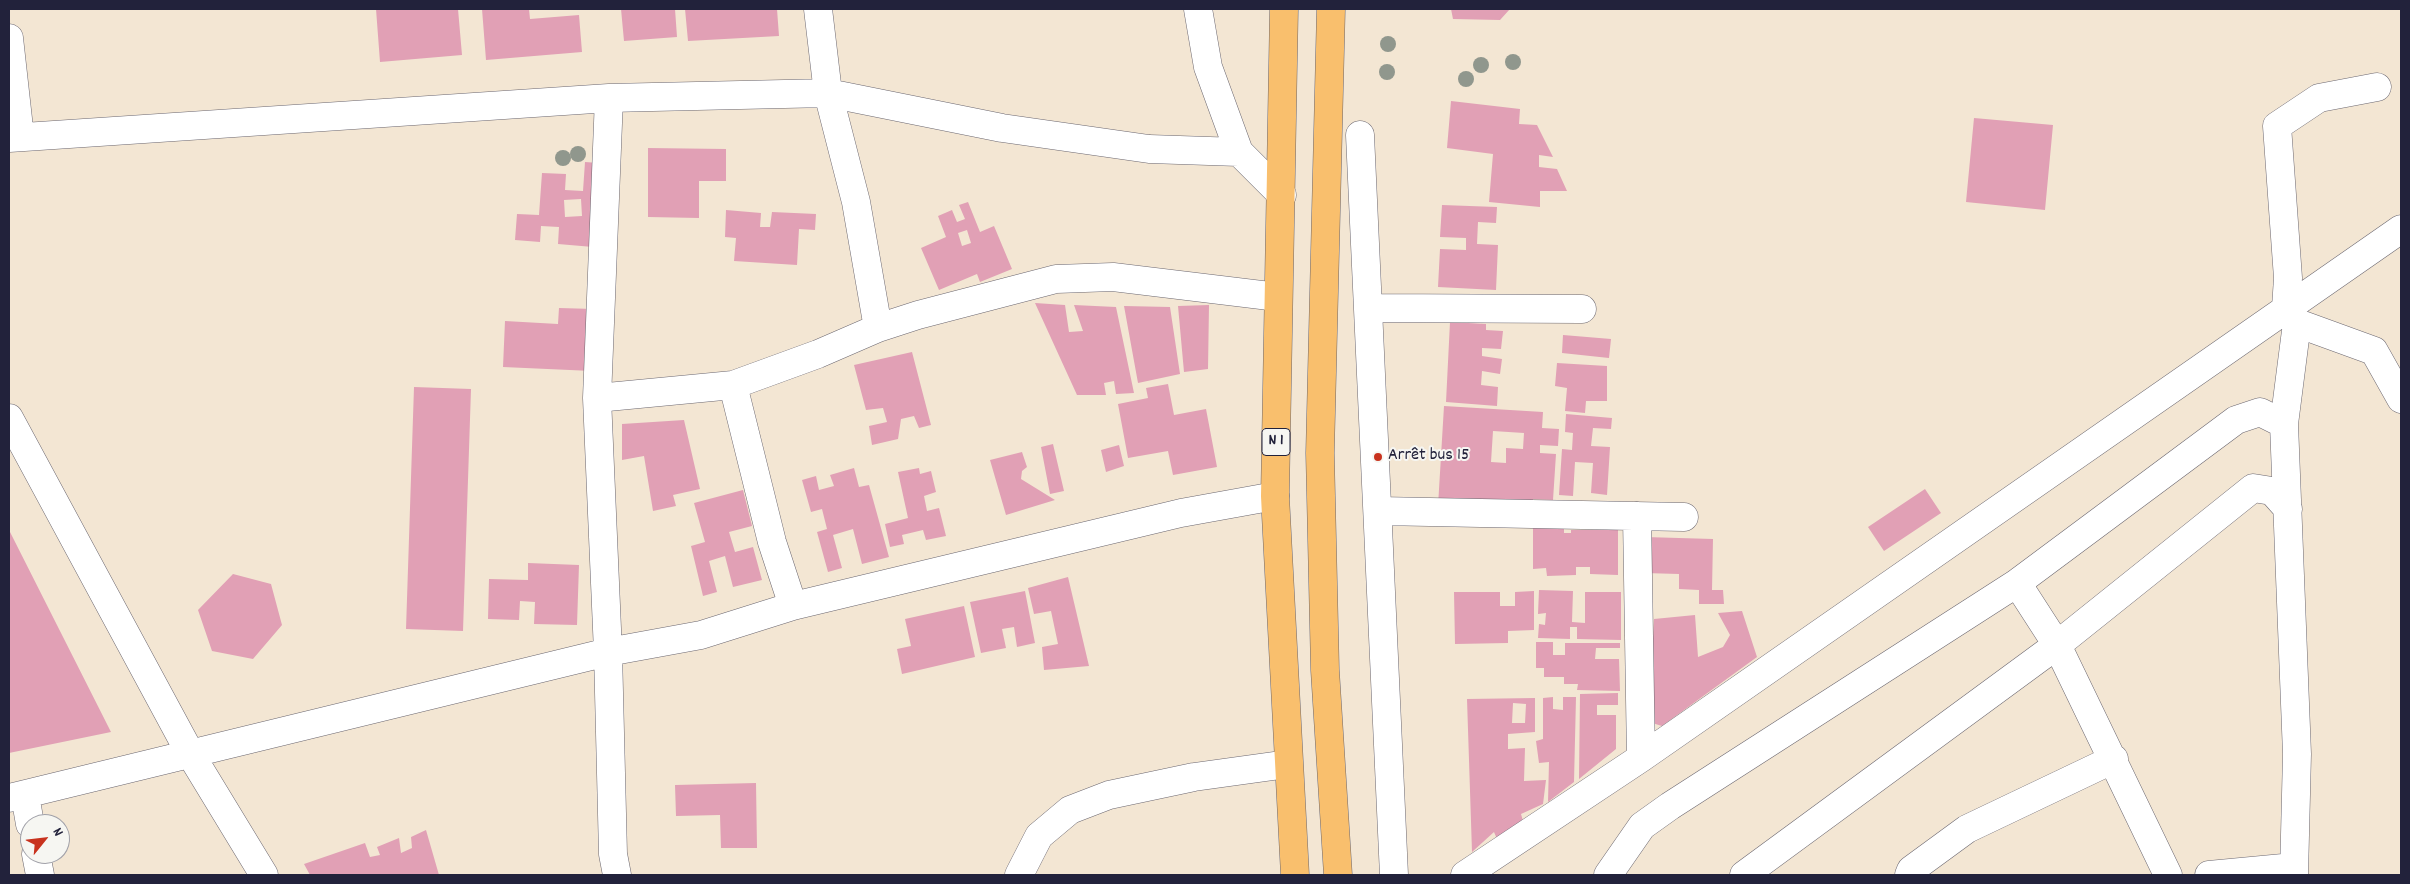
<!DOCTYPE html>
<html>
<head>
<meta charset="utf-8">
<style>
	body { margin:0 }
	#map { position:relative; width:2410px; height:884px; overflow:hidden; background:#f3e6d3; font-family:Dekko,sans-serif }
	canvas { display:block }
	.frame { position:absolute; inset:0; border:10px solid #22223b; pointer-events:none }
	.north { position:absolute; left:20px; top:814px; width:50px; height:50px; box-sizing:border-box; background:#f6f6f2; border:1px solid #a1a1a9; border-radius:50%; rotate:61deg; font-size:14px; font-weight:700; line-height:20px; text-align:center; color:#22223b }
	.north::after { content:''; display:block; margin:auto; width:18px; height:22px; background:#c8321e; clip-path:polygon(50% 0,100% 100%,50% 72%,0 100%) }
</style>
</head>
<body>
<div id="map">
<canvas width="2410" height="884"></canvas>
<div class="frame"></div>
<div class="north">N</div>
</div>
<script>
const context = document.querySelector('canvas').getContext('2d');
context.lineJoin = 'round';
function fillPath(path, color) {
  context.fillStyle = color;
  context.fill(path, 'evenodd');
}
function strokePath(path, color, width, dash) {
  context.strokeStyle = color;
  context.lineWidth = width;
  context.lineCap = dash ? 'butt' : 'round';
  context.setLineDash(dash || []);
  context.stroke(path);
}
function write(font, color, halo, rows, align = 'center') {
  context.font = font + ' Dekko,sans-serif';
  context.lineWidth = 4;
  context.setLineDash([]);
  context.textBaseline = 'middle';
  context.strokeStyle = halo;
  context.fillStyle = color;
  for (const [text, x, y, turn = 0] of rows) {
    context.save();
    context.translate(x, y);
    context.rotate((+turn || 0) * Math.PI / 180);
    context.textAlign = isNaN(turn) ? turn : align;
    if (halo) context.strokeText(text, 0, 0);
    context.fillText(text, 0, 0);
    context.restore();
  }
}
const building = new Path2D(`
	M 376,9 L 458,9 L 462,55 L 380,62 Z
	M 482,9 L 529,9 L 530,19 L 579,15 L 582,52 L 486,60 Z
	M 621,9 L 675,9 L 677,37 L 624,41 Z
	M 685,9 L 777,9 L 779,36 L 688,41 Z
	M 1451,9 L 1510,9 L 1500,20 L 1453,19 Z
	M 1451,101 L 1520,109 L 1519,124 L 1537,125 L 1553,157 L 1539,155 L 1539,167 L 1557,169 L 1567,191 L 1540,191 L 1540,207 L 1489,202 L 1493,154 L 1447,148 Z
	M 1974,118 L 2053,125 L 2045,210 L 1966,202 Z
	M 648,148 L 726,149 L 726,181 L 699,181 L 699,218 L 648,217 Z
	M 585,162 L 599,163 L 593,247 L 558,244 L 559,227 L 541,226 L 540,242 L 515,240 L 517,214 L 539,215 L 542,173 L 566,174 L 565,190 L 583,191 ZM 581,199 L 582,216 L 565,217 L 564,200 Z
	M 968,202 L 980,232 L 994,226 L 1012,269 L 980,282 L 977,274 L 939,290 L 921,248 L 946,237 L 938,216 L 952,210 L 957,222 L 965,219 L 959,205 ZM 967,230 L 971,243 L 962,246 L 958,233 Z
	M 1442,205 L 1497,207 L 1496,223 L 1478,222 L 1477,244 L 1498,245 L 1496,290 L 1438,287 L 1440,249 L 1466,250 L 1466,238 L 1440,237 Z
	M 726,210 L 761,213 L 760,227 L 770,227 L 772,212 L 816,214 L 815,230 L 799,229 L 797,265 L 734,261 L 736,238 L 725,237 Z
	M 1035,303 L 1065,305 L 1069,332 L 1083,331 L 1074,305 L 1116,307 L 1134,393 L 1116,394 L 1114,381 L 1104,383 L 1106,395 L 1077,395 Z
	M 1209,305 L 1208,369 L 1184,372 L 1178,306 Z
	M 1124,306 L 1170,307 L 1180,374 L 1138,383 Z
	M 559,308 L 594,309 L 592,371 L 503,367 L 505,321 L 558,324 Z
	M 1450,322 L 1486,324 L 1486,330 L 1503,331 L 1501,349 L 1482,348 L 1482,356 L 1502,359 L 1500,374 L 1482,371 L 1481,385 L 1498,387 L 1497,406 L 1446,402 Z
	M 1563,335 L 1611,339 L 1609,358 L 1562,353 Z
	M 912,352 L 931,425 L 919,428 L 914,416 L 901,419 L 898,439 L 872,445 L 869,426 L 887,422 L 883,408 L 866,410 L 854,365 Z
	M 1557,363 L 1607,366 L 1607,401 L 1586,401 L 1585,413 L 1565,411 L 1567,388 L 1555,386 Z
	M 1168,384 L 1174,415 L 1206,409 L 1217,467 L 1173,475 L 1168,451 L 1128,458 L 1118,404 L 1148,398 L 1146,388 Z
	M 414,387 L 471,389 L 463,631 L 406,629 Z
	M 1444,406 L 1543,412 L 1542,428 L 1559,429 L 1558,446 L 1540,445 L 1540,453 L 1556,454 L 1553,500 L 1533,499 L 1533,512 L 1438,506 ZM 1493,431 L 1524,433 L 1523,449 L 1506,448 L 1506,463 L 1491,462 Z
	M 1566,414 L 1612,418 L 1611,429 L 1593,428 L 1591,446 L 1610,447 L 1607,495 L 1591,493 L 1593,463 L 1575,462 L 1573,496 L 1559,495 L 1562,449 L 1572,450 L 1573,433 L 1565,432 Z
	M 684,420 L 700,489 L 673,495 L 676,506 L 653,511 L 644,456 L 622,460 L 622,424 Z
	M 1053,444 L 1064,491 L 1050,494 L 1041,447 Z
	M 1119,445 L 1124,466 L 1106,472 L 1101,450 Z
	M 1022,452 L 1027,467 L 1022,471 L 1021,479 L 1055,500 L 1006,515 L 990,460 Z
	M 854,468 L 859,487 L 869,485 L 889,557 L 862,564 L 853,529 L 833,535 L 842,568 L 828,572 L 817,532 L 827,529 L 822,509 L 811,512 L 802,480 L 816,476 L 819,490 L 834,486 L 830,475 Z
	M 919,468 L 920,474 L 931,471 L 936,492 L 924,496 L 927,511 L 939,508 L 946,536 L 926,540 L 923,530 L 902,535 L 904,544 L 890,547 L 885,524 L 908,518 L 898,472 Z
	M 1925,489 L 1941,513 L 1884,551 L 1868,527 Z
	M 743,490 L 752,526 L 729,532 L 735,552 L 753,547 L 762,580 L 733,587 L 725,556 L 709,561 L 717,592 L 703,596 L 691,546 L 705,542 L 694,503 Z
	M 1533,526 L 1564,527 L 1564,533 L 1571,533 L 1571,530 L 1618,530 L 1618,575 L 1590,574 L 1590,567 L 1576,567 L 1576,575 L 1547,576 L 1546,568 L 1533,569 Z
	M 9,530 L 111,732 L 9,753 Z
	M 1645,537 L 1713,539 L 1712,590 L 1723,590 L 1724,604 L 1699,604 L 1699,590 L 1679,589 L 1679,574 L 1644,573 Z
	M 528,563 L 579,565 L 577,625 L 534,624 L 535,602 L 520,601 L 519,620 L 488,619 L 489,579 L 528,580 Z
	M 233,574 L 271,584 L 282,625 L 253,659 L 212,651 L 198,610 Z
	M 1068,577 L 1089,666 L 1044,670 L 1042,647 L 1058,644 L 1051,611 L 1034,614 L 1028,588 Z
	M 1539,590 L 1573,591 L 1572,622 L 1585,623 L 1585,592 L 1621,592 L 1621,640 L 1577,639 L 1577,627 L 1570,627 L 1570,639 L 1538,638 L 1539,624 L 1545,625 L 1546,613 L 1538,614 Z
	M 1025,591 L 1035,643 L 1017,647 L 1014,627 L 1002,629 L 1006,648 L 981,653 L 970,602 Z
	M 1534,591 L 1534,630 L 1508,631 L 1508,643 L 1455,644 L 1454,592 L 1500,592 L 1500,606 L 1515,606 L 1515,592 Z
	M 964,606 L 975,657 L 902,674 L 897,649 L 911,646 L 905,619 Z
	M 1742,611 L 1757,657 L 1662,726 L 1649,722 L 1654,619 L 1695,615 L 1698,657 L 1723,647 L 1730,635 L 1718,613 Z
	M 1536,642 L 1553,642 L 1553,655 L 1565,655 L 1565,643 L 1620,643 L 1620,648 L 1596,648 L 1595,659 L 1619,659 L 1620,691 L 1577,690 L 1578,684 L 1564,684 L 1564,677 L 1544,677 L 1544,668 L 1536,668 Z
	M 1618,693 L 1618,705 L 1597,705 L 1597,715 L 1616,715 L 1616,749 L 1579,779 L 1580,694 Z
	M 1553,697 L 1553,709 L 1563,710 L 1563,697 L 1576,697 L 1574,782 L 1548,802 L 1549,762 L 1539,763 L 1536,741 L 1543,739 L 1543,698 Z
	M 1535,698 L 1535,732 L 1508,734 L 1508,749 L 1525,748 L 1524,781 L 1546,780 L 1543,804 L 1521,814 L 1523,821 L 1497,839 L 1494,832 L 1472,852 L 1467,699 ZM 1513,703 L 1526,704 L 1525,723 L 1512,723 Z
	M 756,783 L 757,848 L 721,848 L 720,815 L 676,816 L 675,785 Z
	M 426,830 L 439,875 L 310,875 L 304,864 L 365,843 L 370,857 L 380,855 L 377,847 L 399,838 L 401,853 L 412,848 L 411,837 Z`);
const minor = new Path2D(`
	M 1198,9 L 1208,67 L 1239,152 L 1282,195
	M 9,38 L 20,137
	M 2377,87 L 2319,98 L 2277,126 L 2288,278 L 2286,308 L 2297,323 L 2374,351 L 2401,399
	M 609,98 L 597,398 L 608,652 L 613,854 L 617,875
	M 1360,135 L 1394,875
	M 9,138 L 609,98 L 828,93 L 1002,128 L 1149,149 L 1239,152
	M 1369,308 L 1582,309
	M 878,328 L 918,315 L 1056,279 L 1113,277 L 1278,297
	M 597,398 L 733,385
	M 9,418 L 191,755 L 264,875
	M 2284,424 L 2297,323
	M 1379,511 L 1684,517
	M 1637,516 L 1641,758
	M 2017,583 L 2057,645 L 2168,875
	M 793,606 L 772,542 L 733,385 L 818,354 L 878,328 L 856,202 L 828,93 L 818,9
	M 25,795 L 30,824
	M 9,798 L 608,652 L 701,635 L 793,606 L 1181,513 L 1275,496
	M 36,854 L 40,875
	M 1019,875 L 1039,836 L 1070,810 L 1109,795 L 1194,777 L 1288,764
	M 1465,875 L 1641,758 L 2401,229
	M 1608,875 L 1642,826 L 1670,806 L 2017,583 L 2236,420 L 2260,412 L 2284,424 L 2297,754 L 2294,875
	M 1744,875 L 2057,645 L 2253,488 L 2272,491 L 2288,509
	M 1909,875 L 1911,870 L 1967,829 L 2114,759
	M 2209,875 L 2294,867`);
const highway = new Path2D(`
	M 1284,9 L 1275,496 L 1295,875
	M 1331,9 L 1320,453 L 1325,670 L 1338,875`);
const trees = [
	[1388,44],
	[1513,62],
	[1481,65],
	[1387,72],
	[1466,79],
	[578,154],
	[563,158]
];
const markers = [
	[1378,457,5,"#c8321e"]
];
const shields = [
	[1276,442,28]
];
const shieldNames = [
	["N 1",1276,442]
];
const poiNames = [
	["Arrêt bus 15",1388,457]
];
fillPath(building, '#e1a0b5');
strokePath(minor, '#6b6770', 29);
strokePath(highway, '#6b6770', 29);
strokePath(minor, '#fff', 28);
strokePath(highway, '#f9bf6d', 28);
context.fillStyle = '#90978d';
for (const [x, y] of trees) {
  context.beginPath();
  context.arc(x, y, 8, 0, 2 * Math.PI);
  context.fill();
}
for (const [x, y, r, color] of markers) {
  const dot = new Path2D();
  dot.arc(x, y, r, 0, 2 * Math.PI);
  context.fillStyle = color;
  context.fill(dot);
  strokePath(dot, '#f6f6f2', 2);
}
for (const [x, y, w] of shields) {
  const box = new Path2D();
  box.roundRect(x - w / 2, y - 13.5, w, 27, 4);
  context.fillStyle = '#f6f6f2';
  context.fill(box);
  strokePath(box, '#22223b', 1);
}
write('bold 16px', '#22223b', null, shieldNames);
write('18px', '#22223b', '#f6f6f2', poiNames, 'left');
</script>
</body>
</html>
